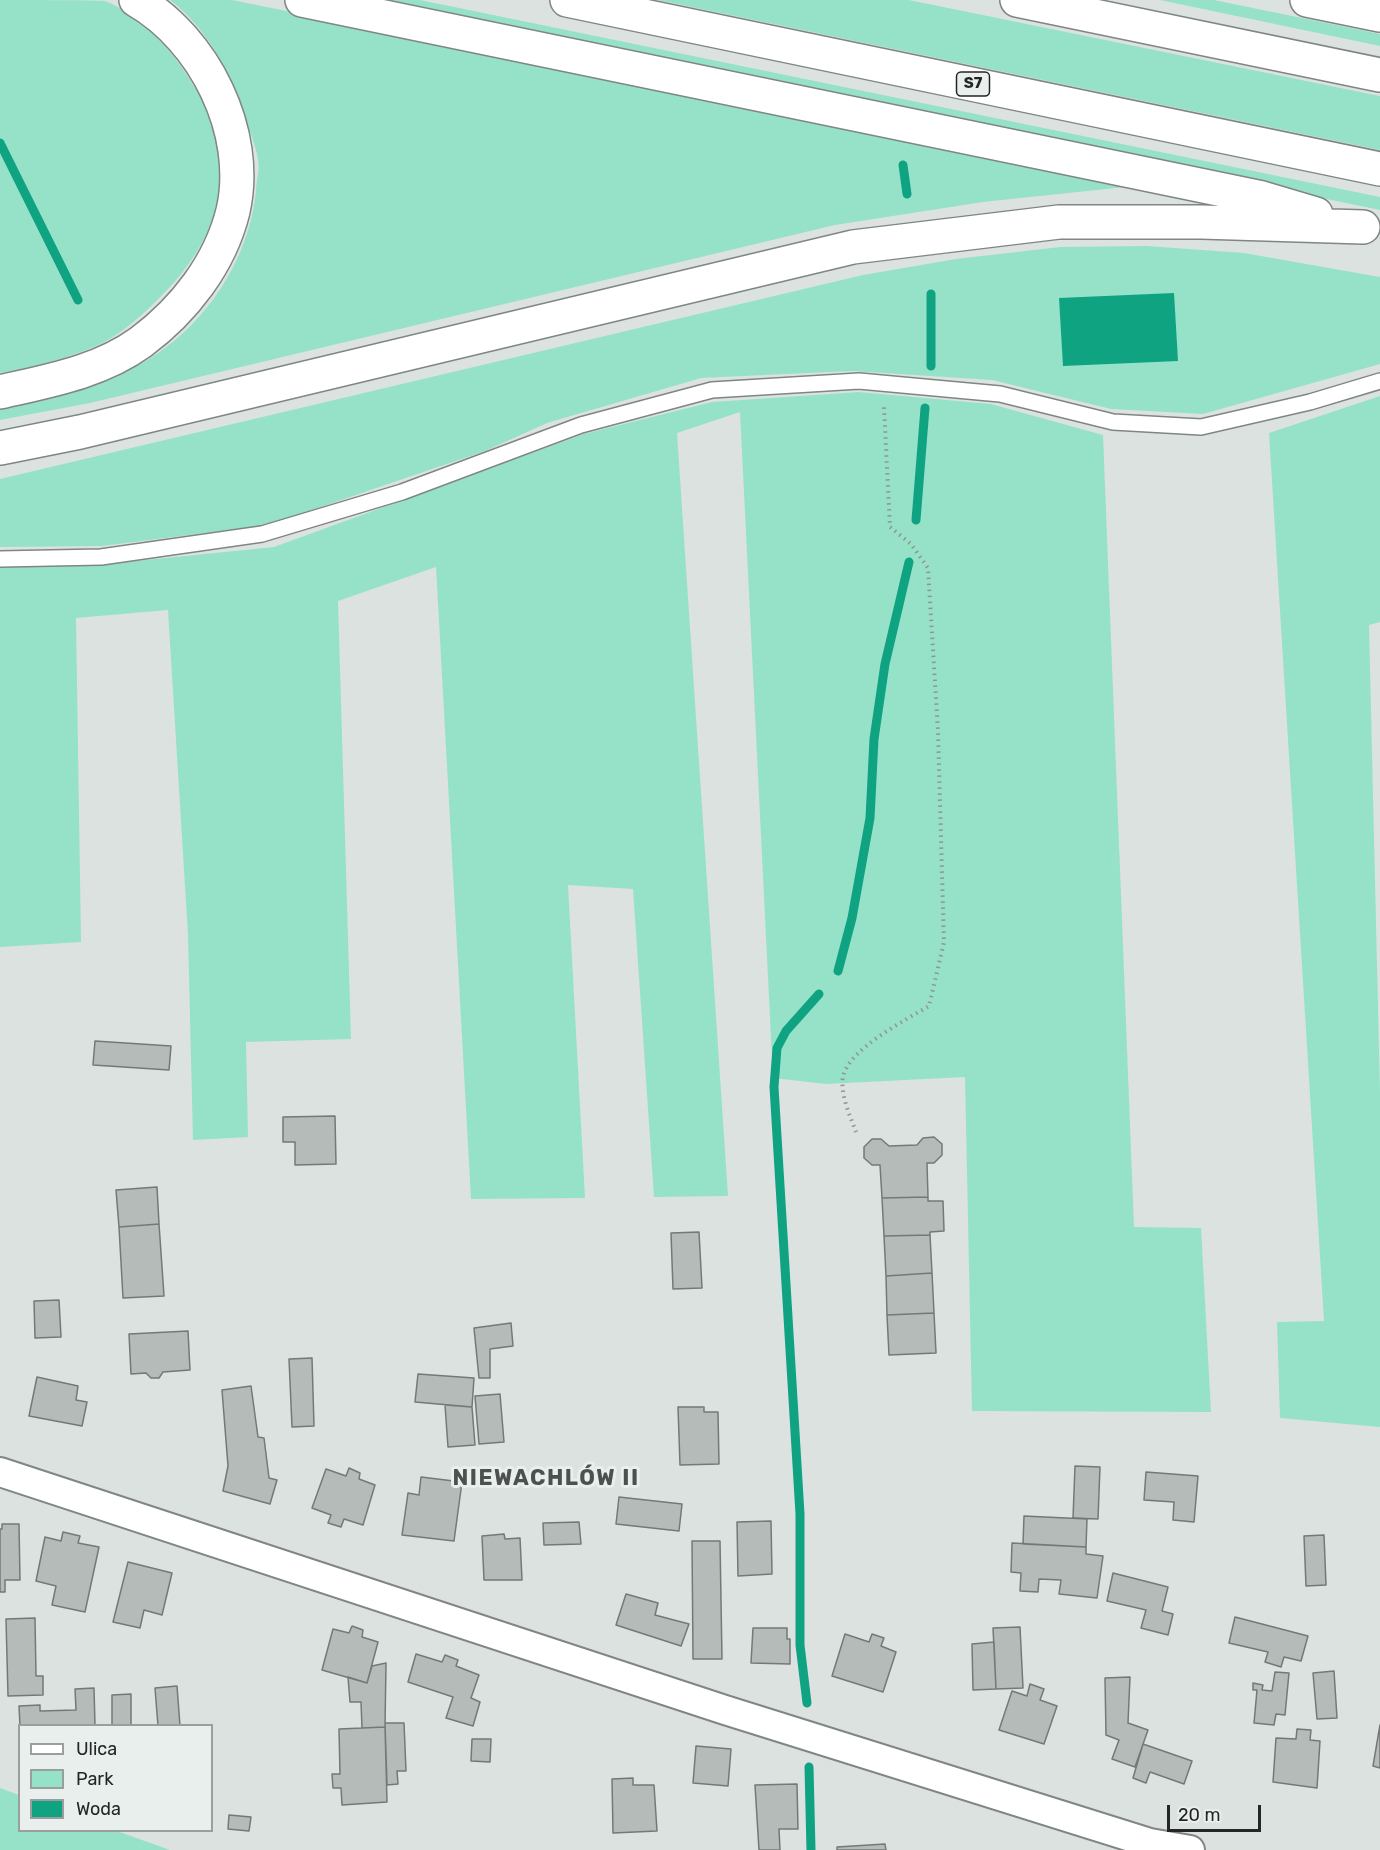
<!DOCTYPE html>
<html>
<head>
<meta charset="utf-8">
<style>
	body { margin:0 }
	#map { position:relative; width:1380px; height:1850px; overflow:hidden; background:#dce2e0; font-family:Rubik,sans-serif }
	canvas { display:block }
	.legend { position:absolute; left:18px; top:1724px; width:195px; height:108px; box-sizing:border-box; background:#e9efed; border:2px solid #9a9f9d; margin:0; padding:8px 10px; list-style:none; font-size:18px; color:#242625 }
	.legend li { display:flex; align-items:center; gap:12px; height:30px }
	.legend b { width:30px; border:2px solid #9a9f9d }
	.scale { position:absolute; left:1167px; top:1805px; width:94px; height:27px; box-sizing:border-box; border:3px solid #242625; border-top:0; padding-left:8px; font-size:18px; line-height:21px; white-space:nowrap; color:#242625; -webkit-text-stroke:4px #e9efed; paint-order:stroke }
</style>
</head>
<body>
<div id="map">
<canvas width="1380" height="1850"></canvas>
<ul class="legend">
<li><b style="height:8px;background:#fff"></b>Ulica</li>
<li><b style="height:16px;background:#96e2c9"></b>Park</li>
<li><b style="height:16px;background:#0fa382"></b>Woda</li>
</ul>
<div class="scale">20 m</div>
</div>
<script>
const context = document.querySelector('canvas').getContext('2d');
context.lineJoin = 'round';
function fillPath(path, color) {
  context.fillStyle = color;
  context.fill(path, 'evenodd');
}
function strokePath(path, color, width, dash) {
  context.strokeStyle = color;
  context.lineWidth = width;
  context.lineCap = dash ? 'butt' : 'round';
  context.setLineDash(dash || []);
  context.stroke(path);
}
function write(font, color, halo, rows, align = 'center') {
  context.font = font + ' Rubik,sans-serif';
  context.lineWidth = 6;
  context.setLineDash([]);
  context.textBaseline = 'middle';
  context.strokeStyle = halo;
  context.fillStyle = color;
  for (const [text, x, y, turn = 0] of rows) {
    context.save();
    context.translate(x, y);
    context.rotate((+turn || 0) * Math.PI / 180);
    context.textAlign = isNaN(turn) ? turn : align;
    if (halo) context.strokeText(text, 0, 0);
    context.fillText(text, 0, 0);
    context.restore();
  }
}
const green = new Path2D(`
	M 0,0 C 20,0 90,0 105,1 C 141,14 177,56 195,88 C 205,105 218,126 221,146 C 230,212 195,266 148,309 C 133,323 116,337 96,346 C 66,359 32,367 0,373 Z
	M 170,0 L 232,0 L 1144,185 L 983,202 L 835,225 L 90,403 L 0,420 L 0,407 C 41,397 83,390 122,373 C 194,342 248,269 256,191 C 256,182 260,169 258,160 C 256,145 249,130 244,117 C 230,72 208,29 170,0 Z
	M 360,0 L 420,0 L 1380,197 L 1380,210 Z
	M 658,0 L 909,0 L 1380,96 L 1380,150 Z
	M 1160,0 L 1214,0 L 1380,34 L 1380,46 Z
	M 1147,246 L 1244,253 L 1380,277 L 1380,364 L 1203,414 L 1111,409 L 992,380 L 852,371 L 701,378 L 547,423 L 485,451 L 268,525 L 102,546 L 0,547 L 0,479 L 863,275 L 956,259 L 1060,247 Z
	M 859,392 L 991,404 L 1103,435 L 1134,1227 L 1201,1228 L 1211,1412 L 972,1411 L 965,1077 L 826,1084 L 773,1078 L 740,412 L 677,433 L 728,1196 L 654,1197 L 633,889 L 568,885 L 585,1198 L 471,1199 L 436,567 L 338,601 L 351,1039 L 246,1042 L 248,1137 L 193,1140 L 188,935 L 168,610 L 76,618 L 81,942 L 0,947 L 0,564 L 106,564 L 274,547 L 584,434 L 712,402 Z
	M 1380,396 L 1380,622 L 1369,625 L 1380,1093 L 1380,1427 L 1280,1418 L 1277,1322 L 1324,1321 L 1269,433 Z
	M 0,1788 L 19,1795 L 20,1830 L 117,1831 L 170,1850 L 0,1850 Z`);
const water = new Path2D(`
	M 1174,293 L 1178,361 L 1063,366 L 1059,298 Z`);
const stream = new Path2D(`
	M 0,143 L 78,300
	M 903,165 L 907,194
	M 931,366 L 931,294
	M 916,520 L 925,408
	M 838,971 L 852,918 L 870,818 L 874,739 L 885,664 L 909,562
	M 807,1703 L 800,1645 L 800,1514 L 774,1087 L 777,1048 L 786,1031 L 819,994
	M 809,1767 L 811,1850`);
const building = new Path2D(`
	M 95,1041 L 171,1046 L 169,1070 L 93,1065 Z
	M 335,1116 L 336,1164 L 295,1165 L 295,1142 L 283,1142 L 283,1117 Z
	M 934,1137 L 942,1144 L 942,1155 L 934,1163 L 927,1163 L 928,1197 L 882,1198 L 880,1165 L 872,1165 L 864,1158 L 864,1147 L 872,1139 L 881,1139 L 889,1146 L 917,1145 L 923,1138 Z
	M 157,1187 L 159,1224 L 119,1227 L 116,1190 Z
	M 928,1197 L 928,1201 L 943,1201 L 944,1231 L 930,1232 L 930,1235 L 884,1236 L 882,1198 Z
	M 159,1224 L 164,1296 L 123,1298 L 119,1227 Z
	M 699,1232 L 702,1288 L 673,1289 L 671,1233 Z
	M 930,1235 L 932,1273 L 886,1276 L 884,1236 Z
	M 932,1273 L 934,1313 L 887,1315 L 886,1276 Z
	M 59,1300 L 61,1337 L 35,1338 L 34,1301 Z
	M 934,1313 L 936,1353 L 889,1355 L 887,1315 Z
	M 511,1323 L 513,1346 L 490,1349 L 490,1378 L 479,1378 L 474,1328 Z
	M 188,1331 L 190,1370 L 163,1372 L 159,1378 L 151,1378 L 146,1373 L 131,1374 L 129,1334 Z
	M 312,1358 L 314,1426 L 292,1427 L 289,1359 Z
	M 418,1374 L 474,1378 L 472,1407 L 415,1402 Z
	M 37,1377 L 78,1386 L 76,1400 L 87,1402 L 82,1426 L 29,1416 Z
	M 251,1386 L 258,1437 L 264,1438 L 269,1478 L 277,1480 L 270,1504 L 223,1491 L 228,1466 L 222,1390 Z
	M 500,1394 L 504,1442 L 479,1444 L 475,1396 Z
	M 445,1405 L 472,1407 L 475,1445 L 448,1447 Z
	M 678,1407 L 704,1407 L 704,1412 L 718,1412 L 719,1464 L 680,1465 Z
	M 1075,1466 L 1100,1467 L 1098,1519 L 1073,1518 Z
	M 349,1468 L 360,1473 L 359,1479 L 375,1485 L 363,1525 L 344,1519 L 341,1527 L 328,1523 L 331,1515 L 312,1508 L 326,1469 L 346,1476 Z
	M 1146,1472 L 1198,1476 L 1194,1522 L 1173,1520 L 1174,1502 L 1144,1500 Z
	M 421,1477 L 462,1482 L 454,1541 L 402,1535 L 408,1493 L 419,1495 Z
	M 619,1497 L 682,1504 L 679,1531 L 616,1524 Z
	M 1024,1516 L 1087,1519 L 1086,1547 L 1023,1544 Z
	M 771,1521 L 772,1574 L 738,1576 L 737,1522 Z
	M 579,1522 L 581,1544 L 544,1545 L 543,1523 Z
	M 2,1524 L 19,1524 L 20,1580 L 5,1580 L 5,1592 L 0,1592 L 0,1529 L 2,1529 Z
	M 63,1532 L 80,1536 L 78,1543 L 99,1547 L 85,1612 L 52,1605 L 56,1586 L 36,1581 L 45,1537 L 61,1541 Z
	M 504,1534 L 505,1539 L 520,1538 L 522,1580 L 484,1580 L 482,1536 Z
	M 1324,1535 L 1326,1585 L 1306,1586 L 1304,1536 Z
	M 692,1541 L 720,1541 L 722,1659 L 693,1659 Z
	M 1012,1543 L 1086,1547 L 1086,1554 L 1103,1556 L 1097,1598 L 1059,1594 L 1061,1580 L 1039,1579 L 1038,1592 L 1020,1591 L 1021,1573 L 1011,1572 Z
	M 128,1562 L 172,1573 L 162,1615 L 144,1610 L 140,1628 L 113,1622 Z
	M 1113,1573 L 1168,1587 L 1162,1611 L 1173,1614 L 1168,1635 L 1141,1628 L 1146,1610 L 1107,1601 Z
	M 626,1594 L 658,1603 L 655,1615 L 689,1624 L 681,1646 L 616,1625 Z
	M 1235,1617 L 1308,1636 L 1301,1661 L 1284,1657 L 1281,1667 L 1265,1662 L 1268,1652 L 1229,1643 Z
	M 35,1618 L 36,1676 L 43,1676 L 43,1695 L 8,1696 L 6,1619 Z
	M 352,1626 L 363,1630 L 362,1637 L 378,1642 L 367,1683 L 322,1670 L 333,1629 L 349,1633 Z
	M 1020,1627 L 1023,1688 L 996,1689 L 993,1628 Z
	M 753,1628 L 787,1628 L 787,1639 L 790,1639 L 790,1664 L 751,1663 Z
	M 845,1634 L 869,1642 L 872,1634 L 884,1638 L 881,1646 L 896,1652 L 883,1692 L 832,1676 Z
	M 994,1642 L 996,1689 L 973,1690 L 972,1644 Z
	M 416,1654 L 442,1662 L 445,1655 L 458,1660 L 456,1666 L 479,1675 L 471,1698 L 480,1702 L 473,1726 L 446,1718 L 453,1697 L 408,1682 Z
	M 386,1663 L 385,1727 L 362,1728 L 361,1702 L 350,1702 L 348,1677 L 367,1683 L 372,1666 Z
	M 1334,1671 L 1337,1718 L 1317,1719 L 1313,1673 Z
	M 1275,1672 L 1289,1673 L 1285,1715 L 1276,1714 L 1274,1725 L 1254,1723 L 1257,1690 L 1253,1690 L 1253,1683 L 1263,1685 L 1262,1690 L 1272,1691 Z
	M 1130,1677 L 1128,1723 L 1148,1730 L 1135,1767 L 1112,1759 L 1119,1740 L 1106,1735 L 1105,1678 Z
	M 1030,1684 L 1044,1689 L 1040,1700 L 1057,1706 L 1044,1744 L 999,1730 L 1012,1691 L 1027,1696 Z
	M 177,1686 L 180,1726 L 158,1726 L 155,1688 Z
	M 94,1688 L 95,1726 L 20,1726 L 19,1706 L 40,1705 L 40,1711 L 76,1710 L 75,1689 Z
	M 131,1694 L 131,1726 L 112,1726 L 112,1695 Z
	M 385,1723 L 404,1723 L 406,1771 L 397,1771 L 398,1784 L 387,1785 Z
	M 1380,1725 L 1380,1768 L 1373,1766 Z
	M 385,1727 L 387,1802 L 342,1805 L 341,1788 L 333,1788 L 332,1774 L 340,1774 L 339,1729 Z
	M 1297,1729 L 1311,1730 L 1310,1740 L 1320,1741 L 1317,1788 L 1273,1782 L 1276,1738 L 1296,1739 Z
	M 472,1739 L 491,1739 L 490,1762 L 471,1761 Z
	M 1143,1744 L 1192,1761 L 1184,1784 L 1150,1772 L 1146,1783 L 1133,1778 Z
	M 696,1746 L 731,1749 L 728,1786 L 693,1783 Z
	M 633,1778 L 633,1785 L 654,1785 L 657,1831 L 613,1833 L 612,1779 Z
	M 797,1784 L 798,1829 L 779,1829 L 780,1850 L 759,1850 L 755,1785 Z
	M 229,1815 L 251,1817 L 249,1831 L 228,1829 Z
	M 885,1844 L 886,1850 L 837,1850 L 837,1847 Z`);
const path = new Path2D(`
	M 856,1132 C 850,1116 840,1094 843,1077 C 848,1049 906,1020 929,1006 L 944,942 L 938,731 L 928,568 L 911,544 L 890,527 L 884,407`);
const service = new Path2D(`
	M 0,559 L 101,557 L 262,534 L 402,492 L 581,425 L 712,390 L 859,381 L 1000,394 L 1113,422 L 1201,427 L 1310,402 L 1380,381`);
const minor = new Path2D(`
	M 0,1472 L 725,1710 L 1150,1843 L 1190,1850`);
const motorway = new Path2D(`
	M 302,0 L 1262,198 L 1316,214
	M 567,0 L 1380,169
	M 1017,0 L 1380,75
	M 1307,0 L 1380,15
	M 0,392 C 48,381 100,372 141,342 C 184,310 220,264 233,211 C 251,132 204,39 136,0
	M 0,448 L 80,432 L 853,247 L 1059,222 L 1201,222 L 1363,227`);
const shields = [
	[973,84,33]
];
const shieldNames = [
	["S7",973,84]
];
const districtNames = [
	["NIEWACHLÓW II",546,1479]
];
fillPath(green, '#96e2c9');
fillPath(water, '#0fa382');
strokePath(stream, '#0fa382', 9);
fillPath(building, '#b5bbb9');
strokePath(building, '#747977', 1.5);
strokePath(service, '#808684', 18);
strokePath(minor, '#808684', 32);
strokePath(motorway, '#808684', 36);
strokePath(path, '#909593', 4, [1.5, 4.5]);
strokePath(service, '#fff', 15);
strokePath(minor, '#fff', 28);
strokePath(motorway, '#fff', 33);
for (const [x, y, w] of shields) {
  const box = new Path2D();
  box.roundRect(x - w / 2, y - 12, w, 24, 4.5);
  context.fillStyle = '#e9efed';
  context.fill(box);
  strokePath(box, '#242625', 1.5);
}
write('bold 15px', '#242625', null, shieldNames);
context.letterSpacing = '1.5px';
write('bold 22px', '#4c514f', '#e9efed', districtNames);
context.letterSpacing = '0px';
</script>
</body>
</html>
